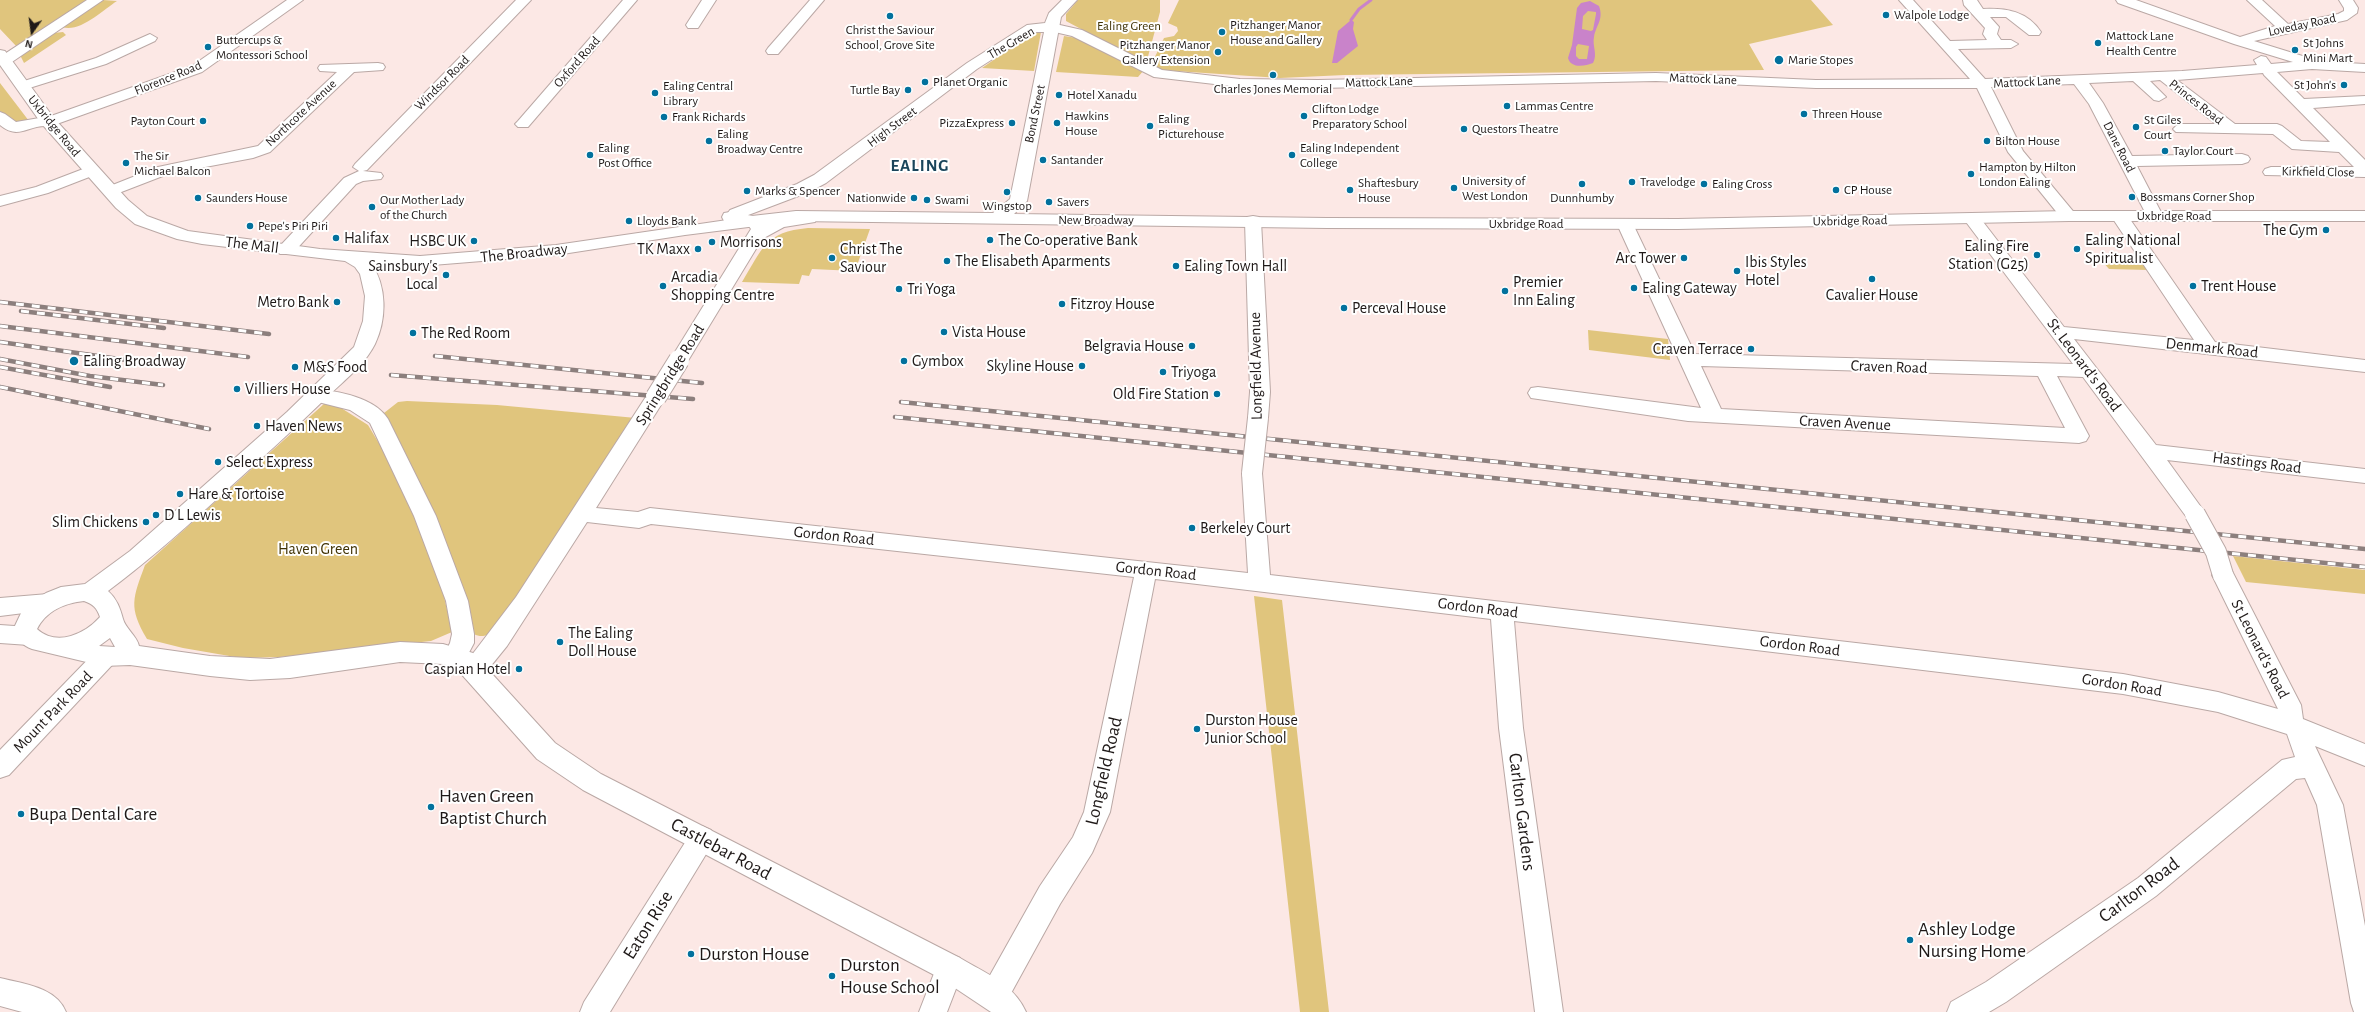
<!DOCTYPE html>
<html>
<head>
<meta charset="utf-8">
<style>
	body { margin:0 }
	#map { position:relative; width:2365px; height:1012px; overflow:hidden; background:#fce8e5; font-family:"Alegreya Sans",sans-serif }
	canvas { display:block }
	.north { position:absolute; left:12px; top:12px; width:40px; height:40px; -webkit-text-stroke:3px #fff; paint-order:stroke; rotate:194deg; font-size:11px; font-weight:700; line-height:16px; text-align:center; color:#1f1918 }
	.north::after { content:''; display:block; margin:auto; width:14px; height:18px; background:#1f1918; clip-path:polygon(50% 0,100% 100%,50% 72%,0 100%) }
</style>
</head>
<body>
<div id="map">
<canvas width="2365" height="1012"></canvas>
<div class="north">N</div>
</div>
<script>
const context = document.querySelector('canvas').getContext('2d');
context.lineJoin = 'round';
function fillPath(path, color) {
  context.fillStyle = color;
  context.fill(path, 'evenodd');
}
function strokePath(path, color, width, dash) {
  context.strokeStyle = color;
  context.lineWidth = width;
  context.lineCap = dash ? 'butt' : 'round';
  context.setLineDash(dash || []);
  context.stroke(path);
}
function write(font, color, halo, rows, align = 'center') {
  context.font = font + ' "Alegreya Sans",sans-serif';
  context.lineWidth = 4;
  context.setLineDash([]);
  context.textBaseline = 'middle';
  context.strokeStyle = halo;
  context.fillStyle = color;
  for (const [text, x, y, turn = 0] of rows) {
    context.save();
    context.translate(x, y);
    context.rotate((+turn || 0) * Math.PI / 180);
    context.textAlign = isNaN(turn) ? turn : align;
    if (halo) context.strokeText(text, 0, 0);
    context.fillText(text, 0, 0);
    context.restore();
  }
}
const green = new Path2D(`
	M 0,0 L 88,0 L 17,47 L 0,29 Z
	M 103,0 L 117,1 C 103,10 80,33 62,27 Z
	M 1078,0 L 1160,0 L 1160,12 L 1146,64 L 1066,21 L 1066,14 Z
	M 1179,0 L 1811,0 L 1833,25 L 1749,44 L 1764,70 L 1345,75 L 1280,78 L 1160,70 L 1151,65 L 1164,38 L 1174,36 L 1178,31 L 1177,27 L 1168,23 Z
	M 1035,31 L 1041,32 L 1034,71 L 982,68 Z
	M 54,33 L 63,32 L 66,35 L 24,63 L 20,55 Z
	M 1064,36 L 1077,38 L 1144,70 L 1138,77 L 1056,72 Z
	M 0,83 L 29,121 L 17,123 L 0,111 Z
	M 808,228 L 870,229 L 855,271 L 812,269 L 809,276 L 802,275 L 799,284 L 742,282 C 763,248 765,232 808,228 Z
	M 2102,261 L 2142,261 L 2148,270 L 2109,269 Z
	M 1588,330 L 1668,339 L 1670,360 L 1589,350 Z
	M 407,401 L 497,405 L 636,418 L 498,629 C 489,634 483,639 474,634 L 384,417 L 384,413 L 398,402 Z
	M 325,403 L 338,406 L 368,425 L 399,477 L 432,543 L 452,632 L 431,641 L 280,657 L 241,658 L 183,648 L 147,639 C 128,607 133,598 145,565 Z
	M 2233,556 L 2365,570 L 2365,594 L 2246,582 Z
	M 1254,596 L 1282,600 L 1329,1012 L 1300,1012 Z`);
const water = new Path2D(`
	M 1590,1 L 1599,6 C 1604,20 1596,25 1594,37 C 1592,46 1598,54 1593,63 C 1585,66 1571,69 1568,58 L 1572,45 L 1577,8 L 1581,3 ZM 1588,11 L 1596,12 L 1596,14 L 1593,30 L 1591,31 L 1582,29 L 1583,16 ZM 1578,44 L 1589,46 L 1587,59 L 1579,59 L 1576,56 L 1576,47 Z
	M 1351,20 L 1354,22 L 1353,29 L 1358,46 L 1337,63 L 1332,63 L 1338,31 Z`);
const stream = new Path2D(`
	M 1351,20 L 1359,9 L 1371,0`);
const minor = new Path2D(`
	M 87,0 L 103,0 L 9,64 L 0,64 L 0,57 Z
	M 287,0 L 303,0 L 202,72 L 54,125 C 51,126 49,126 45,126 C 27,126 18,140 0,125 L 0,112 L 5,114 L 16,122 L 51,116 L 192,66 Z
	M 516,0 L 531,0 L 367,170 L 363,171 L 381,173 L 383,176 L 381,179 L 363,181 L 356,184 L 292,254 L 280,254 L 277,250 L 280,246 L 344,178 L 359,171 L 353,167 L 355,164 Z
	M 623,0 L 637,0 L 528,127 L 518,127 L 515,124 L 518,121 Z
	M 702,0 L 716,0 L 698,28 L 688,28 L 686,25 Z
	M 810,0 L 824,0 L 778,54 L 768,54 L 766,51 L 768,48 Z
	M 1899,0 L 1913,0 L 1950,41 L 1987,40 L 1983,34 L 1985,28 L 1964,5 L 1963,0 L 1977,0 L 1983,9 C 2006,8 2027,11 2041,32 L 2039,35 L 2029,35 L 2006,17 L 1990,17 L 1999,27 L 1997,34 L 2001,40 L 2011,40 L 2018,44 L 2011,48 L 1958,49 L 1985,79 L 2182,71 L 2257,65 L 2254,60 L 2261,56 L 2266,57 L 2271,64 L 2293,62 L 2234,44 L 2118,3 L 2116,0 L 2136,0 L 2240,37 L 2275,26 L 2247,0 L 2262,0 L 2288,24 L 2338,14 L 2344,11 L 2344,8 L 2339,0 L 2353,0 L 2358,8 L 2357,13 L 2347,20 L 2254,41 L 2309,58 L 2311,61 L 2365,64 L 2365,72 L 2312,69 L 2277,72 L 2304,99 L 2365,96 L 2365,104 L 2313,108 L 2365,160 L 2365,177 L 2265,175 L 2263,172 L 2265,169 L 2271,167 L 2354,167 L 2339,152 L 2292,149 L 2273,134 L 2176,132 L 2173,129 L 2176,126 L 2181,124 L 2216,124 L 2160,80 L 2150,81 L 2166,97 L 2159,101 L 2154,100 L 2133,81 L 2089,83 L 2103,103 L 2132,156 L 2242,154 L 2248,156 L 2250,159 L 2248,162 L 2242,164 L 2137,166 L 2163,216 L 2161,220 L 2149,220 L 2147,216 L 2089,104 L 2074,84 L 1991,87 L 2023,151 L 2077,216 L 2075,220 L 2063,220 L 2008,152 L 1977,88 L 1816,88 L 1656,81 L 1318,88 L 1240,87 L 1154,77 L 1072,36 L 1046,30 L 1044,27 L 1051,23 L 1082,30 L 1162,70 L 1240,79 L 1318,80 L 1656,73 L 1816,80 L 1970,79 ZM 2263,73 L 2264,75 L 2330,142 L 2301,141 L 2282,126 L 2277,124 L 2235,124 L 2177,80 Z
	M 150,34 L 157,38 L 155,41 L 106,64 L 23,90 L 16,86 L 18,83 L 96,58 Z
	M 378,63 L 383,64 L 385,67 L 383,70 L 354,72 L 270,152 L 253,158 L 168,174 L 111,196 L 105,194 L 103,191 L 105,188 L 158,167 L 258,146 L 337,72 L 320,71 L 318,68 L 320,65 Z
	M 91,166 L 97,168 L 99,171 L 97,174 L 48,193 L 0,206 L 0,196 L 36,187 Z
	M 2119,211 L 2125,212 L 2215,342 L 2365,360 L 2365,372 L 2074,339 L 2156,445 L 2365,469 L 2365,483 L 2167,460 L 2206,514 L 2202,519 L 2195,522 L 2188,519 L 2083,377 L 2057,376 L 2089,436 L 2086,441 L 2079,443 L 1688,421 L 1538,399 L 1531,398 L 1528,393 L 1531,388 L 1538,387 L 1701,408 L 1617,224 L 1619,220 L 1631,220 L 1633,224 L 1695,354 L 2073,364 L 1963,218 L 1965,214 L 1977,214 L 2064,327 L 2194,340 L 2111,216 L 2113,212 ZM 1701,366 L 2038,376 L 2065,428 L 1721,409 Z
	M 730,212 L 759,217 L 765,224 C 778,217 800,211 815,214 L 817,218 L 815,222 L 784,227 L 762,239 L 686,364 L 679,366 L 672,364 L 670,360 L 751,229 L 748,225 L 724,221 L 722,217 L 724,213 Z
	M 1253,216 L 1259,217 L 1261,221 L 1270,392 L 1268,418 L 1265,423 L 1258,425 L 1251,423 L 1248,418 L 1250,392 L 1245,221 L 1247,217 Z
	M 317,389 C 340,392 374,397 388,419 L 436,516 L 468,601 L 474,634 L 474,643 L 463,664 L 455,666 L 447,664 L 443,657 L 450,643 L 452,634 L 446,601 L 414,516 L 370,423 L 350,410 L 310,400 L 307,395 L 310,390 Z
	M 656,390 L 663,392 L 666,397 L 596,508 L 638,512 L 650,508 L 1248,573 L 1242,473 L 1245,468 L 1252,466 L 1259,468 L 1262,473 L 1270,575 L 2123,674 L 2218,692 L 2278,709 L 2212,575 L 2215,569 L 2223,567 L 2231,569 L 2301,705 L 2303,719 L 2365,744 L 2365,766 L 2315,746 L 2343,805 L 2365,926 L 2365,1012 L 2354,1012 L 2351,1003 L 2317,805 L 2305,778 L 2296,779 L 2156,896 L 2006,1002 L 1989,1012 L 1947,1012 L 1951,1002 L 1986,982 L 2138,878 L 2282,760 L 2295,757 L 2287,734 L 2218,712 L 2123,694 L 1514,621 L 1523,728 L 1563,1012 L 1535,1012 L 1499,728 L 1491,619 L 1155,579 L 1110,812 L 1092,853 L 1060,904 L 1004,1006 L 994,1010 L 984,1006 L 980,996 L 984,986 L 1040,886 L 1073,837 L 1084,812 L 1134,577 L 651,524 L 639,528 L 587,522 L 507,646 L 481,678 L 473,681 L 465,678 L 461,671 L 465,664 L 516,597 L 649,392 Z
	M 48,594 L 56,597 L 59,603 L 56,609 L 0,616 L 0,598 Z
	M 0,625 L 29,627 L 37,630 L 40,636 L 37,642 L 29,645 L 0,643 Z
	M 106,647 L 114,649 L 118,656 L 114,663 L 9,775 L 0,778 L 0,750 L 98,649 Z
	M 702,826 L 711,830 L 715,838 L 711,846 L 610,1012 L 580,1012 L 584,1002 L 693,830 Z
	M 950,954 L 960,958 L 964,968 L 947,1012 L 919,1012 L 940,958 Z
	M 0,978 C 24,984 56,987 66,1012 L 22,1012 L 0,1006 Z`);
const major = new Path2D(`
	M 1062,0 L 1077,0 L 1061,17 L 1027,201 L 1014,214 L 1327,218 L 1678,219 L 2069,211 L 2365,211 L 2365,221 L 2069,221 L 1678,229 L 1327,228 L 796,221 L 685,235 L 556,255 L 420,266 L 371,263 C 387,286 387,319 375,344 C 364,366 341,383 324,400 C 293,430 262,458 230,487 C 191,523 151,559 108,591 C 117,599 120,608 123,619 C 125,628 137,636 139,646 L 210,656 L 270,659 L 400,642 L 443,644 L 473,653 L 555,743 L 601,774 L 960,958 C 985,973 1014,984 1026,1012 L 991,1012 L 940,978 L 583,790 L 537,759 L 456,668 L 443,664 L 400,662 L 290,678 L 250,680 L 210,676 L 130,665 L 103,666 L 32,649 C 22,645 18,640 13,630 L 22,611 L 33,601 L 46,593 L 61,587 L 85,584 L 130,551 L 287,412 L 354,347 L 363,321 L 365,296 L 360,274 L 355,267 L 345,261 L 202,244 L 177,239 L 135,224 L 116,208 L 41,123 L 0,65 L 0,50 L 5,51 L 53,117 L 128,200 L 147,216 L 188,231 L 320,249 L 420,256 L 556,245 L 734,219 L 727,214 L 730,210 L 797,184 L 814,175 L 967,63 L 1027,25 L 1045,23 L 1049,13 ZM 1035,32 L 1044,32 L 1010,199 L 993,213 L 796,211 L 743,217 L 809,192 L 826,183 L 977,69 ZM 84,601 C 93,604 97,608 100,617 C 85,634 57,647 37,629 C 46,611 65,603 84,601 ZM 110,638 L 115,647 L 99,646 Z`);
const rail = new Path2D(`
	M 0,302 L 269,334
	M 21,311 L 164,328
	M 0,326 L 248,357
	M 0,342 L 154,364
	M 435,356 L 702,383
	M 0,359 L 90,376 L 163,385
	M 0,367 L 110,387
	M 391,375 L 693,399
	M 0,387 L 209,429
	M 901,402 L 2365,549
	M 895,417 L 2365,567`);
const minorBridge = new Path2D(`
	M 656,397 L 679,360
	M 1252,473 L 1258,418
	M 2195,514 L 2216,552 L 2223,575`);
const markers = [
	[1886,15,4,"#02719d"],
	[890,16,4,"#02719d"],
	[1222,32,4,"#02719d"],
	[2098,43,4,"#02719d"],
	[208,47,4,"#02719d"],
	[2295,50,4,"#02719d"],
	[1218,52,4,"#02719d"],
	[1779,60,5,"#02719d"],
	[1273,75,4,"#02719d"],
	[925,82,4,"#02719d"],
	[2344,85,4,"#02719d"],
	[908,90,4,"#02719d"],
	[655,93,4,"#02719d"],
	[1059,95,4,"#02719d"],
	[1507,106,4,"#02719d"],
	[1804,114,4,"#02719d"],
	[1304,116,4,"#02719d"],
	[664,117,4,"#02719d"],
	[203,121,4,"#02719d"],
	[1012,123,4,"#02719d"],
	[1057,123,4,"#02719d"],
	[1150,126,4,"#02719d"],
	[2136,127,4,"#02719d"],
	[1464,129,4,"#02719d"],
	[709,141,4,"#02719d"],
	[1987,141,4,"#02719d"],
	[2165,151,4,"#02719d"],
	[590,155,4,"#02719d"],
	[1292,155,4,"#02719d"],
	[1043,160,4,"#02719d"],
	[126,163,4,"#02719d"],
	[1971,174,4,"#02719d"],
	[1632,182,4,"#02719d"],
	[1582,184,4,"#02719d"],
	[1704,184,4,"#02719d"],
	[1454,188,4,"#02719d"],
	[1350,190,4,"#02719d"],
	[1836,190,4,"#02719d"],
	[747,191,4,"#02719d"],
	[1007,192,4,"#02719d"],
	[2132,197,4,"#02719d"],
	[198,198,4,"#02719d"],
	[914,198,4,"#02719d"],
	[927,200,4,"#02719d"],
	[1049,202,4,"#02719d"],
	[372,207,4,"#02719d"],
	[629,221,4,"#02719d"],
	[250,226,4,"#02719d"],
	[2326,230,4,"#02719d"],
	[336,238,4,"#02719d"],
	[990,240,4,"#02719d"],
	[474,241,4,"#02719d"],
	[712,242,4,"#02719d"],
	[698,249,4,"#02719d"],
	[2077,249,4,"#02719d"],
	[2037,255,4,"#02719d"],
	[832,258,4,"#02719d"],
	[1684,258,4,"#02719d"],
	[947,261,4,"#02719d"],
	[1176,266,4,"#02719d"],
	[1737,271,4,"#02719d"],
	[446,275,4,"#02719d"],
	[1872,279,4,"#02719d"],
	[663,286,4,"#02719d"],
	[2193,286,4,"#02719d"],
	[1634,288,4,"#02719d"],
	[899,289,4,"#02719d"],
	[1505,291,4,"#02719d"],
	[337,302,4,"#02719d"],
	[1062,304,4,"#02719d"],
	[1344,308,4,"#02719d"],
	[944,332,4,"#02719d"],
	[413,333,4,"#02719d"],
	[1192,346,4,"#02719d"],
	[1751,349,4,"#02719d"],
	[74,361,5,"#02719d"],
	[904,361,4,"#02719d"],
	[1082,366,4,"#02719d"],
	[295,367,4,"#02719d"],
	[1163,372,4,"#02719d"],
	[237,389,4,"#02719d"],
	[1217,394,4,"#02719d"],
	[257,426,4,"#02719d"],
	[218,462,4,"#02719d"],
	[180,494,4,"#02719d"],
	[156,515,4,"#02719d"],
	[146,522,4,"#02719d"],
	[1192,528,4,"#02719d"],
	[560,642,4,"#02719d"],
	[519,669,4,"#02719d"],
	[1197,729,4,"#02719d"],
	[431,807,4,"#02719d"],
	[21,814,4,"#02719d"],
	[1910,940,4,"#02719d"],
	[691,954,4,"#02719d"],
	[832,976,4,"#02719d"]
];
const farPoinames = [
	["Walpole Lodge",1894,15],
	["Pitzhanger Manor",1230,25],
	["House and Gallery",1230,40],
	["Christ the Saviour",890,30,"center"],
	["School, Grove Site",890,45,"center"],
	["Mattock Lane",2106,36],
	["Health Centre",2106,51],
	["Buttercups &",216,40],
	["Montessori School",216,55],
	["St Johns",2303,43],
	["Mini Mart",2303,58],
	["Pitzhanger Manor",1210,45,"right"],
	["Gallery Extension",1210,60,"right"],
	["Marie Stopes",1788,60],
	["Planet Organic",933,82],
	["St John's",2336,85,"right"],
	["Ealing Central",663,86],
	["Library",663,101],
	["Charles Jones Memorial",1273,89,"center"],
	["Turtle Bay",900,90,"right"],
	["Hotel Xanadu",1067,95],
	["Lammas Centre",1515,106],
	["Clifton Lodge",1312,109],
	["Preparatory School",1312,124],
	["Threen House",1812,114],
	["Hawkins",1065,116],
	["House",1065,131],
	["Frank Richards",672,117],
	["Ealing",1158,119],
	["Picturehouse",1158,134],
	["St Giles",2144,120],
	["Court",2144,135],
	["Payton Court",195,121,"right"],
	["PizzaExpress",1004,123,"right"],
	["Questors Theatre",1472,129],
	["Ealing",717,134],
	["Broadway Centre",717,149],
	["Bilton House",1995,141],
	["Ealing",598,148],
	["Post Office",598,163],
	["Ealing Independent",1300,148],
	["College",1300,163],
	["Taylor Court",2173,151],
	["The Sir",134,156],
	["Michael Balcon",134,171],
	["Santander",1051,160],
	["Hampton by Hilton",1979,167],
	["London Ealing",1979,182],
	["University of",1462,181],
	["West London",1462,196],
	["Travelodge",1640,182],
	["Shaftesbury",1358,183],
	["House",1358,198],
	["Ealing Cross",1712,184],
	["CP House",1844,190],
	["Marks & Spencer",755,191],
	["Bossmans Corner Shop",2140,197],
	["Saunders House",206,198],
	["Nationwide",906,198,"right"],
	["Dunnhumby",1582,198,"center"],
	["Our Mother Lady",380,200],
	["of the Church",380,215],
	["Swami",935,200],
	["Savers",1057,202],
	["Wingstop",1007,206,"center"],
	["Lloyds Bank",637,221],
	["Pepe's Piri Piri",258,226]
];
const farStreetnames = [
	["Loveday Road",2302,25,-12],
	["The Green",1011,43,-30],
	["Oxford Road",577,62,-49],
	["Florence Road",168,78,-22],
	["Mattock Lane",1703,79,2],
	["Mattock Lane",1379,82,-2],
	["Mattock Lane",2027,82,-3],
	["Windsor Road",442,83,-45],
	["Princes Road",2196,102,38],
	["Northcote Avenue",301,113,-43],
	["Bond Street",1035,114,-78],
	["Uxbridge Road",54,126,51],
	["High Street",892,127,-37],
	["Dane Road",2119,147,63],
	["Kirkfield Close",2318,172,1],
	["Uxbridge Road",2174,216],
	["New Broadway",1096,220],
	["Uxbridge Road",1850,221,-1],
	["Uxbridge Road",1526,224]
];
const farParknames = [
	["Ealing Green",1129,26]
];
const poiNames = [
	["The Gym",2318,230,"right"],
	["Halifax",344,238],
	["The Co-operative Bank",998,240],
	["Ealing National",2085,240],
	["Spiritualist",2085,258],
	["HSBC UK",466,241,"right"],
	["Morrisons",720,242],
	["Ealing Fire",2029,246,"right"],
	["Station (G25)",2029,264,"right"],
	["TK Maxx",690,249,"right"],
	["Christ The",840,249],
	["Saviour",840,267],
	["Arc Tower",1676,258,"right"],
	["The Elisabeth Aparments",955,261],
	["Ibis Styles",1745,262],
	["Hotel",1745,280],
	["Sainsbury's",438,266,"right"],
	["Local",438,284,"right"],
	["Ealing Town Hall",1184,266],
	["Arcadia",671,277],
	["Shopping Centre",671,295],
	["Premier",1513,282],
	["Inn Ealing",1513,300],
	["Trent House",2201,286],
	["Ealing Gateway",1642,288],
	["Tri Yoga",907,289],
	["Cavalier House",1872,295,"center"],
	["Metro Bank",329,302,"right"],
	["Fitzroy House",1070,304],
	["Perceval House",1352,308],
	["Vista House",952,332],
	["The Red Room",421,333],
	["Belgravia House",1184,346,"right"],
	["Craven Terrace",1743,349,"right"],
	["Ealing Broadway",83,361],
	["Gymbox",912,361],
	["Skyline House",1074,366,"right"],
	["M&S Food",303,367],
	["Triyoga",1171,372],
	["Villiers House",245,389],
	["Old Fire Station",1209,394,"right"],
	["Haven News",265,426],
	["Select Express",226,462],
	["Hare & Tortoise",188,494],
	["D L Lewis",164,515],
	["Slim Chickens",138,522,"right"],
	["Berkeley Court",1200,528],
	["The Ealing",568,633],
	["Doll House",568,651],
	["Caspian Hotel",511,669,"right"],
	["Durston House",1205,720],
	["Junior School",1205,738]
];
const streetNames = [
	["The Mall",252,245,7],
	["The Broadway",524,253,-6],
	["Denmark Road",2212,348,6],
	["St. Leonard's Road",2084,365,53],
	["Longfield Avenue",1256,366,-91],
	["Craven Road",1889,367,2],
	["Springbridge Road",670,375,-58],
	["Craven Avenue",1845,423,3],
	["Hastings Road",2257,463,7],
	["Gordon Road",834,536,6],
	["Gordon Road",1156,571,6],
	["Gordon Road",1478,608,7],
	["Gordon Road",1800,646,7],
	["St Leonard's Road",2260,649,63],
	["Gordon Road",2122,685,9],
	["Mount Park Road",53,712,-46]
];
const parkNames = [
	["Haven Green",318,549]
];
const farDistrictnames = [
	["EALING",920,166]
];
const nearStreetnames = [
	["Longfield Road",1104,771,-77],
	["Carlton Gardens",1522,812,83],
	["Castlebar Road",721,849,28],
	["Carlton Road",2139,890,-37],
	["Eaton Rise",648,925,-58]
];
const nearPoinames = [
	["Haven Green",439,796],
	["Baptist Church",439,818],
	["Bupa Dental Care",29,814],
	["Ashley Lodge",1918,929],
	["Nursing Home",1918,951],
	["Durston House",699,954],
	["Durston",840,965],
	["House School",840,987]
];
fillPath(green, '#e0c57d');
fillPath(water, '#c983ca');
strokePath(stream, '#c983ca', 3);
strokePath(minor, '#baa8a5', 2);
strokePath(major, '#baa8a5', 2);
fillPath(minor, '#fff');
fillPath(major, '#fff');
strokePath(rail, '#8c7f7d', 4.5);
strokePath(rail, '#fff', 3, [8]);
strokePath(minorBridge, '#baa8a5', 22, []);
strokePath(minorBridge, '#fff', 20);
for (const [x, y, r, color] of markers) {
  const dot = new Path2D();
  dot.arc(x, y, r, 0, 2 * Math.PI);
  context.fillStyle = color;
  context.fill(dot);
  strokePath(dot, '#fff', 1.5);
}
write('13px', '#1f1918', '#fff', farPoinames, 'left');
write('13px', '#1f1918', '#fff', farStreetnames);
write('13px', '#403204', '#fff', farParknames);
write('16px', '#1f1918', '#fff', poiNames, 'left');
write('16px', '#1f1918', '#fff', streetNames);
write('16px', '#403204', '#fff', parkNames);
context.letterSpacing = '1px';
write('bold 17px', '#1a455b', '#fff', farDistrictnames);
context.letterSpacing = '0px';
write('19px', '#1f1918', '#fff', nearStreetnames);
write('19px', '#1f1918', '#fff', nearPoinames, 'left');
</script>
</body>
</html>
